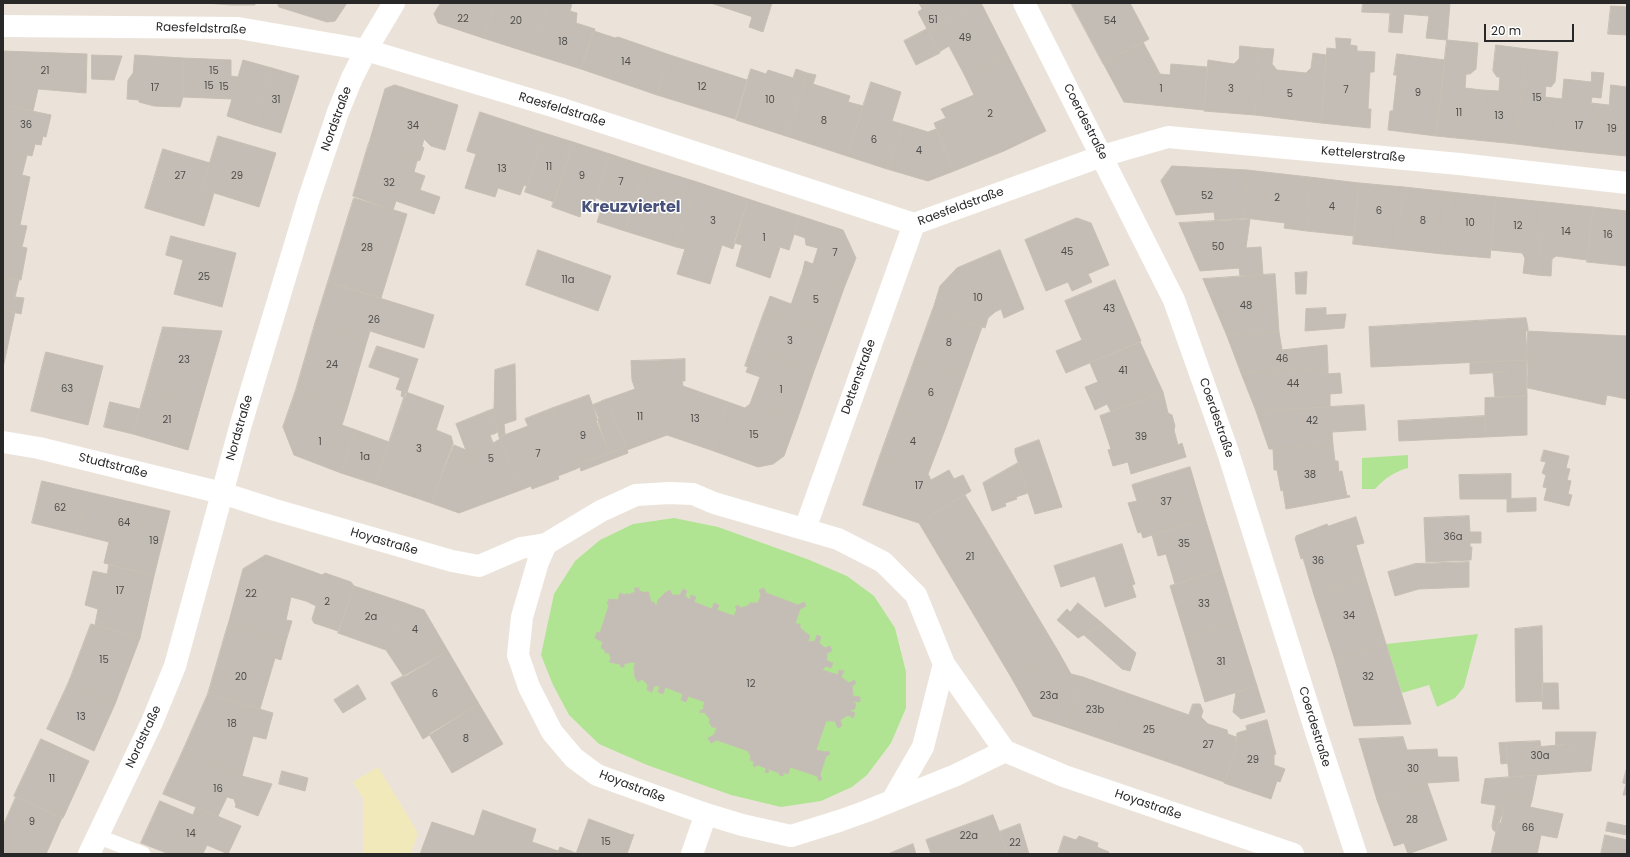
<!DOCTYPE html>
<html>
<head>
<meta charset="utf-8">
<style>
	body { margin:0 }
	#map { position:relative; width:1630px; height:857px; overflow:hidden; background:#ebe3d9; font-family:Poppins,sans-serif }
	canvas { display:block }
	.frame { position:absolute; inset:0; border:4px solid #282828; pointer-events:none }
	.scale { position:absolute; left:1484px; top:24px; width:90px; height:18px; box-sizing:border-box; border:2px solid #282828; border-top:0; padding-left:5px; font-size:12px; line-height:14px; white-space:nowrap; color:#282828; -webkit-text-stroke:3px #fff; paint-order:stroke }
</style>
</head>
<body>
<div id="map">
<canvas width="1630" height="857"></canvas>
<div class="frame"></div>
<div class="scale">20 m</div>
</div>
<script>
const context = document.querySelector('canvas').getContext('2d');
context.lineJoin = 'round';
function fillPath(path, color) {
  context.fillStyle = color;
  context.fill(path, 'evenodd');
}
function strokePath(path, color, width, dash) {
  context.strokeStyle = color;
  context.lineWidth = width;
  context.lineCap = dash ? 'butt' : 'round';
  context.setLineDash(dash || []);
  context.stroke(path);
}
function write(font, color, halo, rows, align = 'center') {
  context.font = font + ' Poppins,sans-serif';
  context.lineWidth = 3;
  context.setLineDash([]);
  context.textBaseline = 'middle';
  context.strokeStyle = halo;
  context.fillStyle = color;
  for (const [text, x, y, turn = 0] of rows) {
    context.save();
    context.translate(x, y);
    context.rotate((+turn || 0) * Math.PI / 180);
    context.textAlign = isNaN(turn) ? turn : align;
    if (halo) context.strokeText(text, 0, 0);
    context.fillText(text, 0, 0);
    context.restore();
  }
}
const green = new Path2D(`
	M 1408,455 L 1408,468 C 1394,472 1385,478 1375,489 L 1362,489 L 1362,458 Z
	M 674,518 L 718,527 L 807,559 L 847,576 L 874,596 L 895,628 L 906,672 L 906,708 L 891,743 L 867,775 L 852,787 L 821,801 L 781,807 L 731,795 L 647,765 L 599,744 L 569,715 L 553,685 L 541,655 L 554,594 L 575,561 L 600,540 L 633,524 Z
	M 1478,634 L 1464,687 L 1455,698 L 1437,707 L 1429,685 L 1402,693 L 1386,644 Z`);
const sand = new Path2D(`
	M 378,767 L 418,833 L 411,854 L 363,854 L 363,798 L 353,782 Z`);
const building = new Path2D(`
	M 205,3 L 255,3 L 255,5 L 231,5 Z
	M 278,3 L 347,3 L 335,21 L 327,22 L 279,7 Z
	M 441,3 L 495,3 L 483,38 L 438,23 L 434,14 Z
	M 495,3 L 549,3 L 533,54 L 483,38 Z
	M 549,3 L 572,3 L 570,11 L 577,13 L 576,23 L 595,29 L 581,69 L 533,54 Z
	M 711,3 L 772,3 L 763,32 L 749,27 L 752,17 Z
	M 919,3 L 979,3 L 927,29 L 918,12 L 922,9 Z
	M 979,3 L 981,3 L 1007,54 L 965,76 L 949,46 L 939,52 L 927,29 Z
	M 1071,3 L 1130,3 L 1149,39 L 1103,63 Z
	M 1363,3 L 1391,3 L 1390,13 L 1362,12 Z
	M 1391,3 L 1450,3 L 1447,40 L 1426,38 L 1429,16 L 1404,14 L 1402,33 L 1389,32 Z
	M 1611,6 L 1627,7 L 1627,35 L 1608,34 Z
	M 927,29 L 940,53 L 916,65 L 904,41 Z
	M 594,31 L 615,38 L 618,37 L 670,55 L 657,95 L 581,69 Z
	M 1336,38 L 1351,39 L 1350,45 L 1357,46 L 1357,51 L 1375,52 L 1374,72 L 1370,72 L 1368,109 L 1371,109 L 1370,128 L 1321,123 L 1327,48 L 1336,49 Z
	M 1447,40 L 1478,43 L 1476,69 L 1470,74 L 1466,74 L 1465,88 L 1482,90 L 1476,140 L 1436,136 Z
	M 1143,42 L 1160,74 L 1170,75 L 1171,64 L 1207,67 L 1204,110 L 1124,102 L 1103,63 Z
	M 1496,45 L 1527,49 L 1516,144 L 1476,140 L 1482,90 L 1499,91 L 1500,77 L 1497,77 L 1493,71 Z
	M 1240,46 L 1259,48 L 1255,115 L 1204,111 L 1208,60 L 1234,64 L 1239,59 Z
	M 1259,48 L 1274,49 L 1272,64 L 1277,70 L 1306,73 L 1311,68 L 1313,53 L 1326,55 L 1321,123 L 1255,115 Z
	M 1527,49 L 1558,52 L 1555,82 L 1551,87 L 1546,86 L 1545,97 L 1562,99 L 1557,149 L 1516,144 Z
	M 3,51 L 87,54 L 86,93 L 38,89 L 33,111 L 3,105 Z
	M 1007,54 L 1046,131 L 1004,151 L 954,171 L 934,123 L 946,118 L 941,109 L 974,95 L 965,76 Z
	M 1397,54 L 1445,60 L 1436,136 L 1388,130 L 1390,111 L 1393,111 L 1397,75 L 1394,75 Z
	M 92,55 L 122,56 L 114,80 L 92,79 Z
	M 135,55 L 183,58 L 183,97 L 180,107 L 154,106 L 139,102 L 139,100 L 127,99 L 128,80 L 133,73 Z
	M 670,55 L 747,80 L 735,119 L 657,95 Z
	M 183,58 L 231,60 L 231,76 L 238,77 L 243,60 L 272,68 L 254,125 L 227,116 L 232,99 L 183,97 Z
	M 272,68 L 299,76 L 281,133 L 254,125 Z
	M 751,69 L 766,74 L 768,70 L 793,78 L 796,69 L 807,73 L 786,136 L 736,120 Z
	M 1592,72 L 1604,73 L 1601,98 L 1592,97 L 1591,103 L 1600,104 L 1595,153 L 1557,149 L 1564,79 L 1591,82 Z
	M 807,73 L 816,75 L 813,84 L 850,96 L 848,102 L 863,106 L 847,156 L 786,136 Z
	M 871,82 L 901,92 L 892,121 L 902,124 L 887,169 L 847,156 Z
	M 395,85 L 458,105 L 445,150 L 431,146 L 424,139 L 422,146 L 424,148 L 420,160 L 369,143 L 385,89 Z
	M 1611,85 L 1627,87 L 1627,156 L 1595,153 L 1600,104 L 1609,105 Z
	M 3,105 L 51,115 L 46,137 L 43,136 L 41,145 L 35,144 L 32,156 L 3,150 Z
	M 480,112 L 544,133 L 527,186 L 524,185 L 520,195 L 498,188 L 495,197 L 465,188 L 476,154 L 467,151 Z
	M 902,124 L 928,132 L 936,129 L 954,171 L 928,181 L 887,169 Z
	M 544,133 L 573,142 L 554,202 L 525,192 Z
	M 218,136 L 276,153 L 259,207 L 202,189 Z
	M 573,142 L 610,154 L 591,213 L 582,210 L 580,217 L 552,207 Z
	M 369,143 L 420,160 L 417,161 L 414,172 L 425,176 L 420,190 L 440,197 L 434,214 L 396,201 L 393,210 L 353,196 Z
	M 163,149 L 210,163 L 202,189 L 214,193 L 204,226 L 145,208 Z
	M 3,150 L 27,155 L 22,175 L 30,177 L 25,201 L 3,197 Z
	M 610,154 L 646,166 L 625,231 L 597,222 L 604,201 L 596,198 Z
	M 646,166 L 697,182 L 676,247 L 625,231 Z
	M 1172,166 L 1247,170 L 1245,218 L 1215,220 L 1214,212 L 1176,215 L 1161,181 Z
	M 1247,170 L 1309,177 L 1307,231 L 1284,228 L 1285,223 L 1245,218 Z
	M 1309,177 L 1359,183 L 1354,236 L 1307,231 Z
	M 697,182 L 748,199 L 733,249 L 722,245 L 710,284 L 677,274 L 685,249 L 676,247 Z
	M 1359,183 L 1404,187 L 1397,249 L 1353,244 Z
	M 1404,187 L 1450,192 L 1443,254 L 1397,249 Z
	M 1450,192 L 1496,197 L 1490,258 L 1443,254 Z
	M 3,197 L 25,201 L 20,225 L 27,226 L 22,247 L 3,243 Z
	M 1496,197 L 1545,202 L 1537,275 L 1523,273 L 1525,258 L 1522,253 L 1491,250 Z
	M 354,198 L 407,214 L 381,298 L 328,282 Z
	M 748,199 L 800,216 L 789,250 L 780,247 L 770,278 L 736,266 L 742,245 L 734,243 Z
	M 1545,202 L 1593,207 L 1587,260 L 1556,256 L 1552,259 L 1551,276 L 1537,275 Z
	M 1593,207 L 1627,211 L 1627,266 L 1587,262 Z
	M 800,216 L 843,230 L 856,258 L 844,288 L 802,274 L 805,261 L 813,264 L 818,248 L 806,245 L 805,238 L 794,234 Z
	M 1077,218 L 1091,223 L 1109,265 L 1088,274 L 1092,282 L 1072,291 L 1068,282 L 1046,291 L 1025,240 Z
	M 1250,219 L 1246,248 L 1261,247 L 1263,275 L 1240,276 L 1239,268 L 1200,271 L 1179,223 Z
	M 171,236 L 236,253 L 222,307 L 174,294 L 183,260 L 166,255 Z
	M 3,243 L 27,248 L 21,280 L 3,277 Z
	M 538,250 L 611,276 L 598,311 L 526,285 Z
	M 1000,250 L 1024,309 L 1004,318 L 1001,309 L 995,312 L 988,318 L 985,328 L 933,309 L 940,286 L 957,268 Z
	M 1307,272 L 1306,294 L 1296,294 L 1295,273 Z
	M 802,274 L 844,288 L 828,333 L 765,310 L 770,296 L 791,304 Z
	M 1275,274 L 1279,332 L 1227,336 L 1203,279 Z
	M 3,277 L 19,280 L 15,297 L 24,298 L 21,314 L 3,310 Z
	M 1115,280 L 1141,341 L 1066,373 L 1056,351 L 1082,340 L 1065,301 Z
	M 328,282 L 434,315 L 424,348 L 370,331 L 367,341 L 315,324 Z
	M 1326,308 L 1326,315 L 1346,314 L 1344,328 L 1305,331 L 1306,309 Z
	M 933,309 L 982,327 L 964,377 L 915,359 Z
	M 3,310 L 15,312 L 3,368 Z
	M 765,310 L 828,333 L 814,371 L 751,349 Z
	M 1526,318 L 1528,328 L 1526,360 L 1371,367 L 1369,327 Z
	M 315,324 L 367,341 L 348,406 L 296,390 Z
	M 163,327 L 222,331 L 201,404 L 146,388 Z
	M 1526,331 L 1627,336 L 1627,399 L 1607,395 L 1605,405 L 1528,388 Z
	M 1279,332 L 1282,350 L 1327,345 L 1328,368 L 1241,373 L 1227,336 Z
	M 1140,342 L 1163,392 L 1111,412 L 1107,404 L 1095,410 L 1085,387 L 1098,382 L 1090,363 Z
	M 377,346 L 418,359 L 405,398 L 401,396 L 402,391 L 396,389 L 400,378 L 369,367 Z
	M 751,349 L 814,371 L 797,420 L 750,404 L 760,377 L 746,372 L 748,367 L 745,366 Z
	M 46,352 L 103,366 L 88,425 L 31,411 Z
	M 685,359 L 685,381 L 682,381 L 683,386 L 728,402 L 711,450 L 667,435 L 666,360 Z
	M 915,359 L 964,377 L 946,427 L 897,409 Z
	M 666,360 L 667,435 L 627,450 L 607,399 L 635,389 L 632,380 L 631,361 Z
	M 1526,360 L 1527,396 L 1495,397 L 1493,372 L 1506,372 L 1505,361 Z
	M 1505,361 L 1506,372 L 1470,374 L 1470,363 Z
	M 515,364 L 516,420 L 504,424 L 505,434 L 499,437 L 494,409 L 495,370 Z
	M 1328,368 L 1328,374 L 1340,373 L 1342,393 L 1330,394 L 1330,407 L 1256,411 L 1241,373 Z
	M 146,388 L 201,404 L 188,450 L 133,434 Z
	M 296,390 L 348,406 L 342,425 L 356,430 L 341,473 L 294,455 L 283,427 Z
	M 406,392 L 444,406 L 436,430 L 451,436 L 453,443 L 431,503 L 375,484 Z
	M 1163,392 L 1168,413 L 1172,415 L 1175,426 L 1174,430 L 1178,445 L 1182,443 L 1186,457 L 1131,474 L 1128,462 L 1113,466 L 1108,450 L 1111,449 L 1100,416 Z
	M 589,395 L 609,453 L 577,465 L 578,468 L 576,469 L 553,408 Z
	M 1527,396 L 1527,435 L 1485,437 L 1485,398 Z
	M 607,399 L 626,447 L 609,453 L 596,420 L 599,419 L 593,405 Z
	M 110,402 L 140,409 L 133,434 L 104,427 Z
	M 728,402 L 745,408 L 750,404 L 797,420 L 784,456 L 773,464 L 758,467 L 711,450 Z
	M 1364,405 L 1366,430 L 1332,432 L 1333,445 L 1273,449 L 1269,449 L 1256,411 Z
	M 553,408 L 576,469 L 558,476 L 559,479 L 532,489 L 531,486 L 521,490 L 499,437 L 528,426 L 525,419 Z
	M 494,409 L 498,432 L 494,434 L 488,411 Z
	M 897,409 L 946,427 L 928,474 L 880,456 Z
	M 488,411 L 494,434 L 490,435 L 493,443 L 500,439 L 521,490 L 459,513 L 431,503 L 450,454 L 472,463 L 475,456 L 467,453 L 456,424 Z
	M 1485,416 L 1485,437 L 1399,441 L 1398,421 Z
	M 356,430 L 389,442 L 375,484 L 341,473 Z
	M 1039,440 L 1062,507 L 1035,514 L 1015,453 L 1015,449 Z
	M 454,445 L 466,450 L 467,453 L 475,456 L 472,463 L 450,454 Z
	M 1333,445 L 1335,461 L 1338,461 L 1339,472 L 1342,471 L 1347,496 L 1349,495 L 1350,497 L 1286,509 L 1283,490 L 1281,491 L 1277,470 L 1274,470 L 1273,449 Z
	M 626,447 L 628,453 L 581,471 L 580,467 L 578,468 L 577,465 Z
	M 1544,450 L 1569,456 L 1566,468 L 1570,469 L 1567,480 L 1571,481 L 1568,494 L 1572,495 L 1569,506 L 1544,500 L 1547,488 L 1543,487 L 1546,475 L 1542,473 L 1546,462 L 1541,461 Z
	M 880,456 L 928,474 L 931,480 L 949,470 L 954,479 L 963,475 L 971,491 L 919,523 L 863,505 Z
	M 1018,463 L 1028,493 L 1016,497 L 1017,499 L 1005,503 L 1006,506 L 992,511 L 983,483 Z
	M 1190,467 L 1205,518 L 1143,538 L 1141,532 L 1138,533 L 1128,503 L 1137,501 L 1132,485 Z
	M 1511,474 L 1511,499 L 1460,499 L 1459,475 Z
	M 42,481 L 88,492 L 77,534 L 32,523 Z
	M 88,492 L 170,511 L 154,576 L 104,563 L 109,542 L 77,534 Z
	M 965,495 L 1058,651 L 1011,677 L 919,523 Z
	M 1536,498 L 1536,511 L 1507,512 L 1507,499 Z
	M 1469,516 L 1470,532 L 1481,532 L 1481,543 L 1470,543 L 1470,547 L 1472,547 L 1471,560 L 1426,562 L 1424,518 Z
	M 1356,517 L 1364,543 L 1356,545 L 1366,579 L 1314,595 L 1303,558 L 1301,559 L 1295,538 L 1296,538 L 1296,536 L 1327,524 L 1328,526 Z
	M 1205,518 L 1221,570 L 1175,584 L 1166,554 L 1158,556 L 1152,535 Z
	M 1122,544 L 1135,584 L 1132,585 L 1136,597 L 1105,607 L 1095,576 L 1061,587 L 1054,566 Z
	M 266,555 L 314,572 L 306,601 L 291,597 L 286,620 L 292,621 L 286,641 L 228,625 L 243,569 Z
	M 1469,562 L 1469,587 L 1419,589 L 1415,564 Z
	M 1415,564 L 1419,589 L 1395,596 L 1388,572 Z
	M 109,565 L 154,576 L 140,638 L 95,625 L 98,609 L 85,605 L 93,571 L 107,574 Z
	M 1221,570 L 1237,622 L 1186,638 L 1170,586 Z
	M 314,572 L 322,575 L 325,573 L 351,582 L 354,586 L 338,631 L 314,623 L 312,619 L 316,606 L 306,601 Z
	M 1366,579 L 1386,644 L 1335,660 L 1314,595 Z
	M 354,586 L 405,603 L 386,650 L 338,633 Z
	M 635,588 L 639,588 L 639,591 L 646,593 L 648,591 L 651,602 L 654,602 L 654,604 L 657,605 L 658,600 L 665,593 L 670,590 L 672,595 L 680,595 L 683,589 L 687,591 L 685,596 L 690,600 L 691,595 L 696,597 L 694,602 L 712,609 L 714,603 L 719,605 L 717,610 L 734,616 L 737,609 L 735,607 L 738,605 L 740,608 L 748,606 L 750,603 L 758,603 L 761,595 L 759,590 L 764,588 L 766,593 L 798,605 L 804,602 L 806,606 L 800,609 L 795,624 L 800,624 L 800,628 L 810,636 L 808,642 L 815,641 L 817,635 L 821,637 L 819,643 L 825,648 L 830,646 L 832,651 L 827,653 L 827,661 L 833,663 L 831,668 L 826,666 L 822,670 L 838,675 L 839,670 L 844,671 L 841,677 L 849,683 L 854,680 L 856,683 L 852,686 L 853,696 L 860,697 L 860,702 L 854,701 L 854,703 L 856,704 L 854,710 L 851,709 L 850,711 L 855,713 L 853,718 L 848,715 L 840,720 L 842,726 L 838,728 L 835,721 L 826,721 L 816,750 L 825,752 L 828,751 L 830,754 L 826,756 L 820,775 L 822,779 L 819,781 L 817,776 L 790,767 L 788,774 L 782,772 L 784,775 L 780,776 L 779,773 L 769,769 L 768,773 L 765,772 L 766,768 L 757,765 L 754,767 L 753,764 L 755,762 L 750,760 L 751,757 L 748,751 L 717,740 L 711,743 L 708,738 L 714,735 L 717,728 L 712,727 L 709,722 L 710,719 L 704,712 L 700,713 L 700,711 L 705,708 L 703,707 L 705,702 L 688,696 L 686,702 L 681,700 L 683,694 L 665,687 L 663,694 L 658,692 L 660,686 L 654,686 L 652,692 L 647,690 L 648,685 L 642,679 L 638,682 L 635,677 L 634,666 L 636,663 L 631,662 L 624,664 L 624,667 L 621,667 L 620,664 L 609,662 L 611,659 L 609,653 L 605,653 L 605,650 L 601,648 L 603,642 L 595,638 L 597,632 L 600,633 L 609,605 L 607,604 L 609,599 L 618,600 L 620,593 L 625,595 L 627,593 L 628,595 L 635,592 Z
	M 405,603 L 424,610 L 448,651 L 404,677 L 386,650 Z
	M 1078,603 L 1103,624 L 1078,638 L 1057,620 L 1067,609 L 1070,612 Z
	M 1237,622 L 1257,686 L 1205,702 L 1186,638 Z
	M 91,624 L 140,638 L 115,704 L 69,682 Z
	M 1103,624 L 1136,653 L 1130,671 L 1122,669 L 1084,635 Z
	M 228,625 L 286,641 L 281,660 L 275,658 L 260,709 L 208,694 Z
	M 1542,626 L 1543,701 L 1516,702 L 1515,629 Z
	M 1386,644 L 1411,724 L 1354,726 L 1335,660 Z
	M 448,651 L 479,704 L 423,739 L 391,683 Z
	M 1058,651 L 1071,674 L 1083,677 L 1066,727 L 1033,716 L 1011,677 Z
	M 1083,677 L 1124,692 L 1107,741 L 1066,727 Z
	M 69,682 L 115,704 L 94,751 L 47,729 Z
	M 1542,683 L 1558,683 L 1559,709 L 1543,709 Z
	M 358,685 L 366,699 L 343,713 L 334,700 Z
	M 1257,686 L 1265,712 L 1241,719 L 1233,712 L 1236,692 Z
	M 1124,692 L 1189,715 L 1190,719 L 1174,764 L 1107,741 Z
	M 208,694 L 273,713 L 266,739 L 253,736 L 242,776 L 182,753 Z
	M 479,704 L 503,744 L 452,773 L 429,734 Z
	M 1193,704 L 1200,704 L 1203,711 L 1201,717 L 1208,724 L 1227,730 L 1228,734 L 1236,737 L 1235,752 L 1224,782 L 1174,764 L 1190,719 L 1189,715 Z
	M 1267,720 L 1276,754 L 1274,755 L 1274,765 L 1285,769 L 1280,782 L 1277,781 L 1271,799 L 1224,783 L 1235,752 L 1237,733 L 1247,730 L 1246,726 Z
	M 1556,732 L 1596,732 L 1591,771 L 1574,772 L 1571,744 L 1556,746 Z
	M 1403,737 L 1407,750 L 1437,749 L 1438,757 L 1457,757 L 1459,781 L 1427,783 L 1377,800 L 1359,739 Z
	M 41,739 L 89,761 L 63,818 L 14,796 Z
	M 1540,741 L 1541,747 L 1524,748 L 1523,742 L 1506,743 L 1508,763 L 1501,764 L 1499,743 Z
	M 1523,742 L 1524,748 L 1571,744 L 1574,772 L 1509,777 L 1506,743 Z
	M 182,753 L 242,776 L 272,784 L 258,816 L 235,807 L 236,805 L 234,799 L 227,797 L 218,816 L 163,794 Z
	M 1627,767 L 1627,795 L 1623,795 L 1626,784 L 1623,783 Z
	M 282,771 L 308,778 L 305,791 L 279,784 Z
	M 1537,775 L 1532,800 L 1502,794 L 1500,806 L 1481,803 L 1485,779 Z
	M 1427,783 L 1447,840 L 1408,854 L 1404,843 L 1394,846 L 1377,800 Z
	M 1502,794 L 1532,800 L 1530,807 L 1563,814 L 1557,838 L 1541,835 L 1537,854 L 1491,854 L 1498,823 L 1501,823 L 1504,808 L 1496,806 L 1500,806 Z
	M 16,797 L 62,818 L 46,854 L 7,854 L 3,852 L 3,826 Z
	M 160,801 L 193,815 L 196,807 L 241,826 L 228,854 L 207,845 L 203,854 L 169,854 L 141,843 Z
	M 1496,806 L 1504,808 L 1496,832 L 1493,830 L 1492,826 Z
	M 483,810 L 536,829 L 532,842 L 558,851 L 557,854 L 420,854 L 432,822 L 474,836 Z
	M 993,815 L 1008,854 L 931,854 L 926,840 Z
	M 589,819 L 632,835 L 634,834 L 627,854 L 557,854 L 560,847 L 576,853 Z
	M 1608,822 L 1627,826 L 1627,835 L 1606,831 Z
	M 1020,824 L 1029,854 L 1008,854 L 999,832 Z
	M 1605,835 L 1627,840 L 1627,854 L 1601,854 Z
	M 1064,836 L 1076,840 L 1079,836 L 1098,843 L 1097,847 L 1109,852 L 1108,854 L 1058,854 Z
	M 913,844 L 916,854 L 888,854 Z`);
const service = new Path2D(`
	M 97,836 L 143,854`);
const minor = new Path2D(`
	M 1024,3 L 1174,300 L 1228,452 L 1317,735 L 1356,854
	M 3,26 L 238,28 L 366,50 L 559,108 L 914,224 L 1102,156 L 1168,137 L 1459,164 L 1627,183
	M 3,442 L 39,448 L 222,493 L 275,510 L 452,561 L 479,566 L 521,548 L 546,544
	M 805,529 L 914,224
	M 1005,751 L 956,775 L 867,811 L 839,821 L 791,836 L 742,825 L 706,814 L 597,775 L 574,758 L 552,732 L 529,687 L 518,655 L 522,617 L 538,562 L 546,544 L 601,511 L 636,495 L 669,493 L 693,494 L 714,503 L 838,539 L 883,562 L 916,595 L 944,664 L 1005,751 L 1064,776 L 1293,854
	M 893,799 L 923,747 L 944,664
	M 692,854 L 706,814`);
const tertiary = new Path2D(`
	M 89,854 L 152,722 L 175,666 L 241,424 L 309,198 L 338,112 L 352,78 L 366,50 L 394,3`);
const numberNames = [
	["22",463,19],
	["51",933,20],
	["20",516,21],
	["54",1110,21],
	["49",965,38],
	["18",563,42],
	["14",626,62],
	["21",45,71],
	["15",214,71],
	["15",209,86],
	["15",224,87],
	["12",702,87],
	["17",155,88],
	["1",1161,89],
	["3",1231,89],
	["7",1346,90],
	["9",1418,93],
	["5",1290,94],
	["15",1537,98],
	["31",276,100],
	["10",770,100],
	["11",1459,113],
	["2",990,114],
	["13",1499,116],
	["8",824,121],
	["36",26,125],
	["34",413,126],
	["17",1579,126],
	["19",1612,129],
	["6",874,140],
	["4",919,151],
	["11",549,167],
	["13",502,169],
	["27",180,176],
	["29",237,176],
	["9",582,176],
	["7",621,182],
	["32",389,183],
	["52",1207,196],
	["2",1277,198],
	["4",1332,207],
	["6",1379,211],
	["3",713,221],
	["8",1423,221],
	["10",1470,223],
	["12",1518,226],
	["14",1566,232],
	["16",1608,235],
	["1",764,238],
	["50",1218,247],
	["28",367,248],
	["45",1067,252],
	["7",835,253],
	["25",204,277],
	["11a",568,280],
	["10",978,298],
	["5",816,300],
	["48",1246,306],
	["43",1109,309],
	["26",374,320],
	["3",790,341],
	["8",949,343],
	["46",1282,359],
	["23",184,360],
	["24",332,365],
	["41",1123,371],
	["44",1293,384],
	["63",67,389],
	["1",781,390],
	["6",931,393],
	["11",640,417],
	["13",695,419],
	["21",167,420],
	["42",1312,421],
	["15",754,435],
	["9",583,436],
	["39",1141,437],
	["1",320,442],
	["4",913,442],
	["3",419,449],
	["7",538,454],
	["1a",365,457],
	["5",491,459],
	["38",1310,475],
	["17",919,486],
	["37",1166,502],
	["62",60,508],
	["64",124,523],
	["36a",1453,537],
	["19",154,541],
	["35",1184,544],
	["21",970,557],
	["36",1318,561],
	["17",120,591],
	["22",251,594],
	["2",327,602],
	["33",1204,604],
	["34",1349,616],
	["2a",371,617],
	["4",415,630],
	["15",104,660],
	["31",1221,662],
	["20",241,677],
	["32",1368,677],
	["12",751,684],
	["6",435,694],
	["23a",1049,696],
	["23b",1095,710],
	["13",81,717],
	["18",232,724],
	["25",1149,730],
	["8",466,739],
	["27",1208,745],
	["30a",1540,756],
	["29",1253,760],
	["30",1413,769],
	["11",52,779],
	["16",218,789],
	["28",1412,820],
	["9",32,822],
	["66",1528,828],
	["14",191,834],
	["22a",969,836],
	["15",606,842],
	["22",1015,843]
];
const streetNames = [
	["Raesfeldstraße",201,29,2],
	["Raesfeldstraße",562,110,17],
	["Nordstraße",337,119,-70],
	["Coerdestraße",1085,122,63],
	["Kettelerstraße",1363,155,5],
	["Raesfeldstraße",961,207,-20],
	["Dettenstraße",859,377,-70],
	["Coerdestraße",1216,418,71],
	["Nordstraße",240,428,-74],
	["Studtstraße",113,466,14],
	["Hoyastraße",384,542,16],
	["Coerdestraße",1314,727,73],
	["Nordstraße",144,737,-65],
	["Hoyastraße",632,787,21],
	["Hoyastraße",1148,805,19]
];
const districtNames = [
	["Kreuzviertel",631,208]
];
fillPath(green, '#b0e493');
fillPath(sand, '#f2e9ba');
fillPath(building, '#c3bdb5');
strokePath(building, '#c7bfb3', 1);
strokePath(service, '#fff', 15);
strokePath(minor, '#fff', 22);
strokePath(tertiary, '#fff', 22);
write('10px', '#4f4d4b', null, numberNames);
write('12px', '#282828', '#fff', streetNames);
write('bold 16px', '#48517a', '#fff', districtNames);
</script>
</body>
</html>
